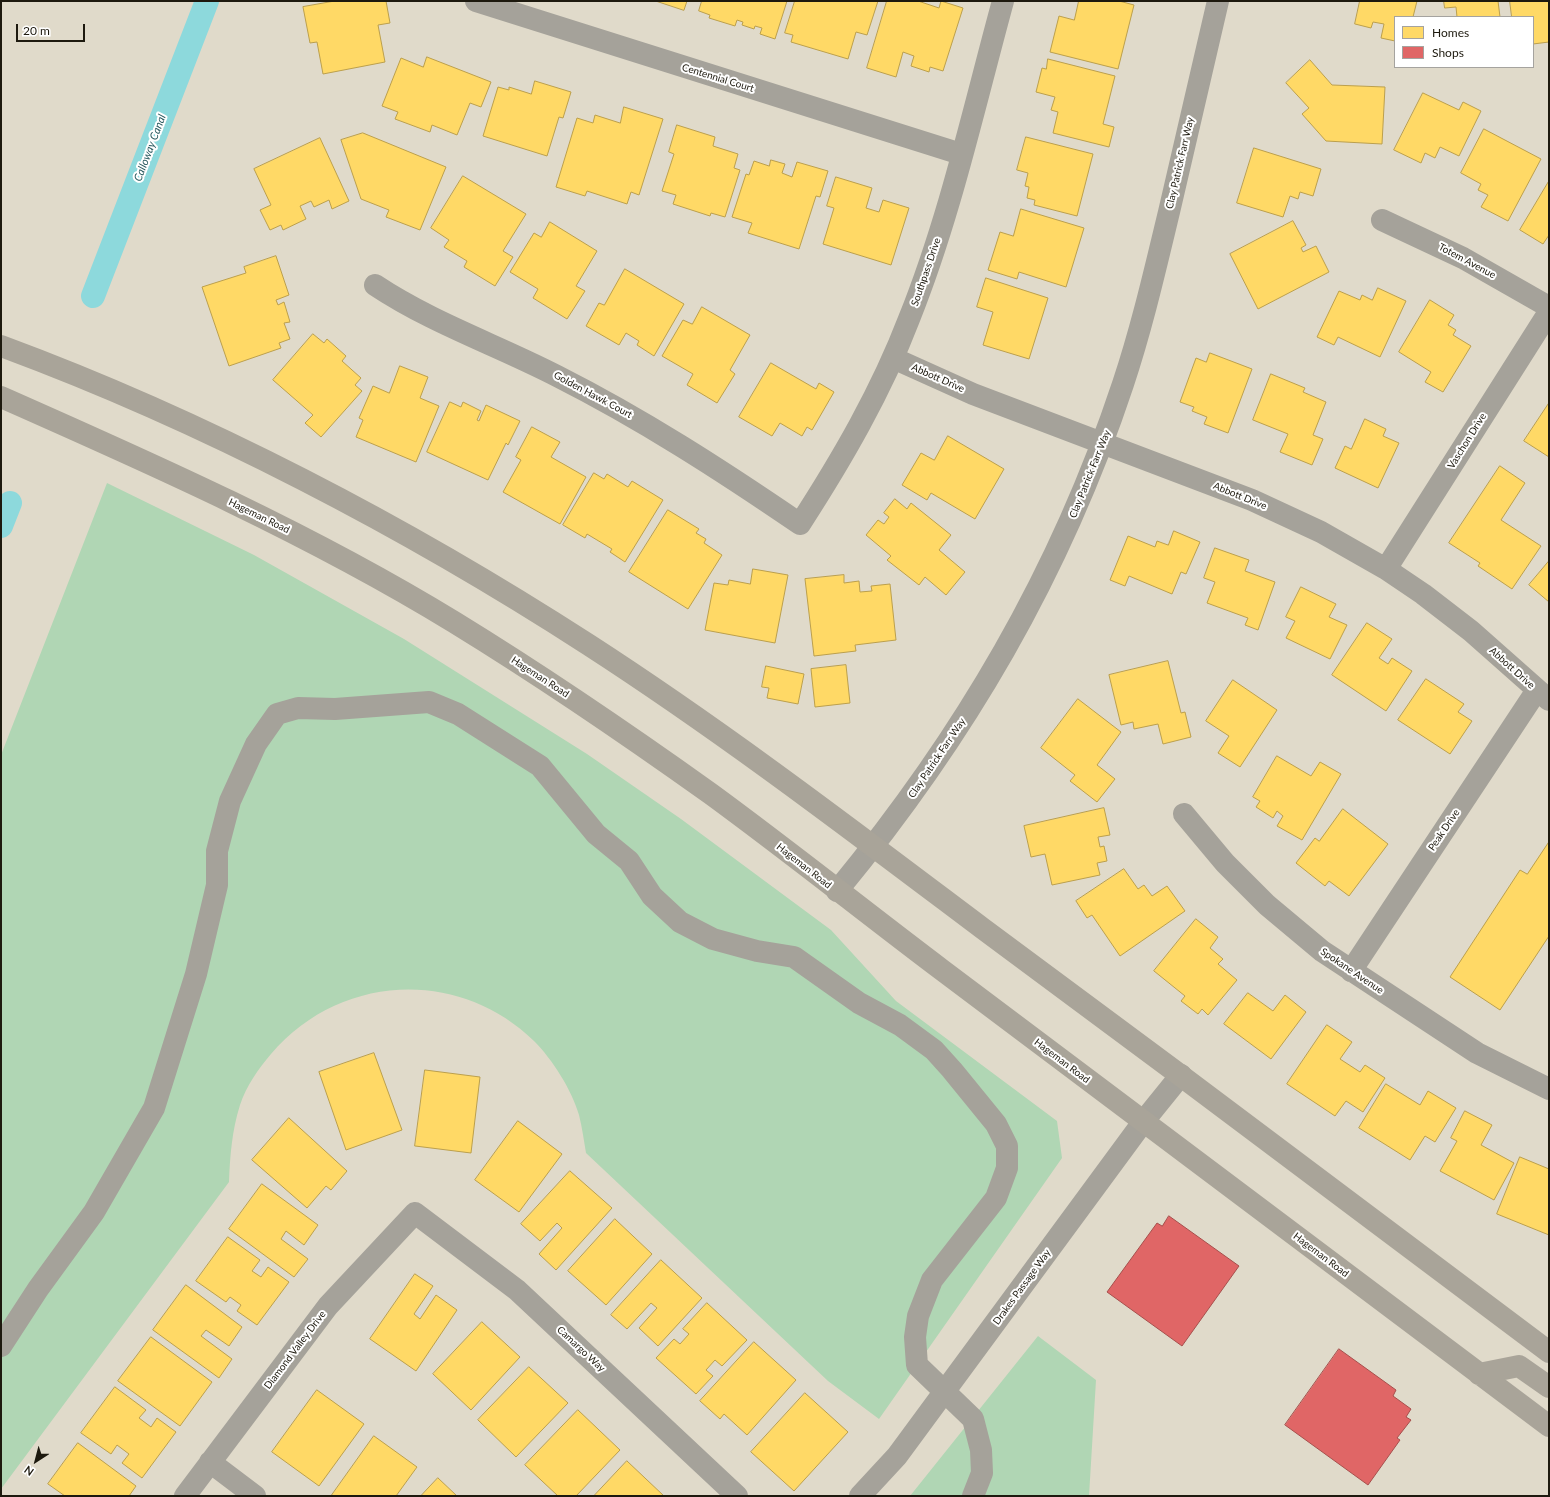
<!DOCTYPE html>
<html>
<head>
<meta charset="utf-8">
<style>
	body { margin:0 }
	#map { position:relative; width:1550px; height:1497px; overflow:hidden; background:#e0daca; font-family:Lato,sans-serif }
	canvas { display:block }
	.frame { position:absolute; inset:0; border:2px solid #1d190e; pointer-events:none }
	.legend { position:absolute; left:1394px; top:16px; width:140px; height:52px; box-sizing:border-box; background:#fff; border:1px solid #a5a39f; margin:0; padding:5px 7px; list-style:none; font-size:12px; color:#1d190e }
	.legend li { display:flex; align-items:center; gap:8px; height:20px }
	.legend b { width:20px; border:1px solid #a5a39f }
	.north { position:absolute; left:16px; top:1441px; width:40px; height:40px; -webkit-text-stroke:3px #fff; paint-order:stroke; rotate:216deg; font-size:11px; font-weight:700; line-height:16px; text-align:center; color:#1d190e }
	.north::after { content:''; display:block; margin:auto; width:14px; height:18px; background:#1d190e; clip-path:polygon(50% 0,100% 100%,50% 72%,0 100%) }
	.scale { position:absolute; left:16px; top:24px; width:69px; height:18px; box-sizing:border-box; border:2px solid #1d190e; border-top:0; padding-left:5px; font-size:12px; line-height:14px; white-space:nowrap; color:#1d190e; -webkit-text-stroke:3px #fff; paint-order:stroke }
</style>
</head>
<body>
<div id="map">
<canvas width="1550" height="1497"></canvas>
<div class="frame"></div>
<ul class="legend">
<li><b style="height:11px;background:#ffd966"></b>Homes</li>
<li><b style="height:11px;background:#e06666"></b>Shops</li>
</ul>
<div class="north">N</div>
<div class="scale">20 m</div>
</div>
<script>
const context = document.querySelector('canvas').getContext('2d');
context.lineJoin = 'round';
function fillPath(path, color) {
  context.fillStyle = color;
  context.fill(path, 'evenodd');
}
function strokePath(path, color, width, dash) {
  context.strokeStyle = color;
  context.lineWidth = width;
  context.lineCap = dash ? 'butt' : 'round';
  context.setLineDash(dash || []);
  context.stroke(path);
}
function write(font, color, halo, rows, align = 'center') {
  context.font = font + ' Lato,sans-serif';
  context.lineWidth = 4;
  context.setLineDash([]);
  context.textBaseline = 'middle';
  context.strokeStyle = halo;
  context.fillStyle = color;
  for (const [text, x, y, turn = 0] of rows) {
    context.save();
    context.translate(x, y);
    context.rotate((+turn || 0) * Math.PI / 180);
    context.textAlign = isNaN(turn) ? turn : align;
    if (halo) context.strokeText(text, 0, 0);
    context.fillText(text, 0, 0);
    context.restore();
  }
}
const green = new Path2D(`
	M 107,483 L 254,555 L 404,639 L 587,754 L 681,819 L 831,930 L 896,1001 L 1057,1121 L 1062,1158 L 879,1419 L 828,1381 L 586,1153 C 584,1141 582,1127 579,1115 C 572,1090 552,1059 534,1041 C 458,967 339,974 271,1054 C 259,1068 246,1086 240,1105 C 232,1130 230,1156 229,1182 L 1,1489 L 1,755 Z
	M 1038,1336 L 1096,1380 L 1089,1496 L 910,1496 Z`);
const homes = new Path2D(`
	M 335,1 L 386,1 L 390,23 L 378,25 L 385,62 L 323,74 L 317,42 L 310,43 L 303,7 Z
	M 656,1 L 687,1 L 684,10 Z
	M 702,1 L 787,1 L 775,39 L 760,34 L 762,28 L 755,26 L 754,29 L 742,25 L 743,22 L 737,20 L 735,26 L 709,18 L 710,15 L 699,11 Z
	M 795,1 L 878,1 L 867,35 L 856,32 L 848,59 L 791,42 L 793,35 L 785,33 Z
	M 887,1 L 918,1 L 939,8 L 941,1 L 963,8 L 943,71 L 930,67 L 929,72 L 911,66 L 914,56 L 903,52 L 896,77 L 867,68 Z
	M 1079,1 L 1119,1 L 1134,5 L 1118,69 L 1050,52 L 1059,16 L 1074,20 Z
	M 1360,1 L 1417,1 L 1413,17 L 1395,17 L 1395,41 L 1381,38 L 1384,24 L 1373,22 L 1371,28 L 1355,24 Z
	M 1444,1 L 1498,1 L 1500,17 L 1457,17 L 1456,7 L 1445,8 Z
	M 1510,1 L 1549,1 L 1549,42 L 1533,44 L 1533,17 L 1512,17 Z
	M 427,57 L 491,82 L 481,107 L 470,103 L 457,135 L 432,125 L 430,132 L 395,119 L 398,112 L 382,106 L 401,58 L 423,67 Z
	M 1048,59 L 1115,76 L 1103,124 L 1114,127 L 1109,147 L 1053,133 L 1058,112 L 1051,110 L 1055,97 L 1036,92 L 1042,68 L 1046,69 Z
	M 1310,60 L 1332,85 L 1385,87 L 1382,144 L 1326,141 L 1302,114 L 1309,108 L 1286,83 Z
	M 535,81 L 571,92 L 563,118 L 559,117 L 547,156 L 483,136 L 498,87 L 509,90 L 509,87 L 531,94 Z
	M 1423,93 L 1459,110 L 1463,102 L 1481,111 L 1459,156 L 1440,147 L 1435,158 L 1425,153 L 1421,163 L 1394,150 Z
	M 624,107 L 663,119 L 639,195 L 631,192 L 627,204 L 587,191 L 585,196 L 556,187 L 577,118 L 593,123 L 595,115 L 620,123 Z
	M 677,125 L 715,137 L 713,146 L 738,154 L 734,168 L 740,170 L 725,217 L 711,213 L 710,216 L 673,204 L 676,195 L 662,191 L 674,154 L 669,152 Z
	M 1484,129 L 1541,159 L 1508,221 L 1481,207 L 1488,195 L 1478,190 L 1481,184 L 1461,173 Z
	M 363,133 L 446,167 L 420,230 L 386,217 L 389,210 L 361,199 L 341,140 Z
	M 1026,137 L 1093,154 L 1077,216 L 1034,205 L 1035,200 L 1027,198 L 1029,187 L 1025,186 L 1028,173 L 1017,170 Z
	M 320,138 L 349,201 L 332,209 L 329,200 L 314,207 L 311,201 L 300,206 L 306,219 L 283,230 L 281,225 L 270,230 L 260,210 L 271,205 L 254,169 Z
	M 1254,148 L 1321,169 L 1313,196 L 1300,192 L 1298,199 L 1290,196 L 1283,217 L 1237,203 Z
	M 771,160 L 785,164 L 782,173 L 792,177 L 797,162 L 828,171 L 820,197 L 816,196 L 799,249 L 748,233 L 752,223 L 732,217 L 746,174 L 749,175 L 754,161 L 769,166 Z
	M 463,176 L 526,214 L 503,251 L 513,257 L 495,286 L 464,267 L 467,261 L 444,247 L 449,240 L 431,228 Z
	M 836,177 L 872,188 L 866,208 L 879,212 L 883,200 L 909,208 L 891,265 L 823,244 L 834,208 L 827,206 Z
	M 1549,181 L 1549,235 L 1543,244 L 1520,230 Z
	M 1021,209 L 1084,228 L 1066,287 L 1019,272 L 1017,279 L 988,270 L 1000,232 L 1013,236 Z
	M 1293,221 L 1306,245 L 1301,248 L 1303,252 L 1316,246 L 1329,272 L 1258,309 L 1230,254 Z
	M 550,222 L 597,251 L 576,286 L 585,291 L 567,319 L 533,298 L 538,289 L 510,272 L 534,233 L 541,237 Z
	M 276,256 L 289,295 L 276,300 L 278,305 L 284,302 L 290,322 L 284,323 L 290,339 L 279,343 L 281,348 L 229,366 L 202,287 L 246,273 L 244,267 Z
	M 625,269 L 684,304 L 654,356 L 637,345 L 639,341 L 626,333 L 619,345 L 586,326 L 599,303 L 604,305 Z
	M 986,278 L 1048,298 L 1029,359 L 983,345 L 993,312 L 977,307 Z
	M 1378,288 L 1406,301 L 1380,357 L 1338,337 L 1334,345 L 1317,337 L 1339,291 L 1360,300 L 1362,295 L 1372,300 Z
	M 1430,300 L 1454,315 L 1448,325 L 1456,330 L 1453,335 L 1471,346 L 1443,392 L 1425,382 L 1431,372 L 1399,352 Z
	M 702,307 L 750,335 L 730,370 L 735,374 L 717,403 L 687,385 L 693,374 L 662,356 L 683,320 L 692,324 Z
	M 313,334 L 324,343 L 327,339 L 346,356 L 342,361 L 361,378 L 355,385 L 362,391 L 321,437 L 305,423 L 313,415 L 273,380 Z
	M 1210,353 L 1252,369 L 1228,433 L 1204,424 L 1207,417 L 1192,411 L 1194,407 L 1180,402 L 1196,358 L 1206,362 Z
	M 771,363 L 816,389 L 819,383 L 834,392 L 812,430 L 807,427 L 802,436 L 780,423 L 772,436 L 739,417 Z
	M 400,366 L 428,377 L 420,398 L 439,406 L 416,462 L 356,437 L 363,420 L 359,418 L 373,386 L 389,393 Z
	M 1271,374 L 1305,388 L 1303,392 L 1326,402 L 1313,435 L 1323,439 L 1312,465 L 1280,452 L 1288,434 L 1253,420 Z
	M 450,402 L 461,407 L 463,402 L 481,411 L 477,420 L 479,421 L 486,405 L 520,421 L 508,445 L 506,443 L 488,480 L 427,452 Z
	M 1549,403 L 1549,457 L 1524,441 Z
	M 1365,419 L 1386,429 L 1383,436 L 1399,443 L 1378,488 L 1335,468 L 1345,446 L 1351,449 Z
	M 532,427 L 560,442 L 551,457 L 586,477 L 560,524 L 503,492 L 521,460 L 516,457 Z
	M 948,436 L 1004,469 L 975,519 L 931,493 L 927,500 L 902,485 L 921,453 L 934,460 Z
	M 1500,466 L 1525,483 L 1501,520 L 1541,546 L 1512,589 L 1478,566 L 1480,563 L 1449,543 Z
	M 594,473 L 604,479 L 607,474 L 628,487 L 632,481 L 663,500 L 625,562 L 610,552 L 612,549 L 587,534 L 585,538 L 563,525 Z
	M 895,499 L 907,509 L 911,503 L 951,535 L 939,550 L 965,572 L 946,595 L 925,577 L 919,585 L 887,560 L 891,556 L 866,535 L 878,520 L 884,524 L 889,517 L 884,513 Z
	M 668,510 L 699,529 L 696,533 L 706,539 L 704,543 L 722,555 L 688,609 L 629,572 Z
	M 1174,531 L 1200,542 L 1186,574 L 1181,572 L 1172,594 L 1129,576 L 1125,586 L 1110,580 L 1128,536 L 1155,547 L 1157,541 L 1168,545 Z
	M 1215,548 L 1249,560 L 1245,571 L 1275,582 L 1258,630 L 1245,625 L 1248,618 L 1207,603 L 1215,582 L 1204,578 Z
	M 1549,561 L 1549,602 L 1529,585 Z
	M 753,569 L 788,575 L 775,643 L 705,630 L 714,583 L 728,585 L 729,580 L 750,584 Z
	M 844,575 L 844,583 L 859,581 L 860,592 L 872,591 L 871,586 L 890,584 L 896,640 L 855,645 L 856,651 L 814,656 L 805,579 Z
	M 1301,587 L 1336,604 L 1329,617 L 1347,625 L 1330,659 L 1286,638 L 1295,621 L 1286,617 Z
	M 1367,623 L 1392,639 L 1379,658 L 1388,664 L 1392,658 L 1412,671 L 1386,711 L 1332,675 Z
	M 1168,661 L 1181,713 L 1185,712 L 1191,737 L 1163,744 L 1158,724 L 1134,729 L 1133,722 L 1121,725 L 1109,675 Z
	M 846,665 L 850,703 L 815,707 L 811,669 Z
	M 766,666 L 804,674 L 798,704 L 767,698 L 769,688 L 762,687 Z
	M 1426,679 L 1464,704 L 1458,712 L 1472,721 L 1450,754 L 1398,720 Z
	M 1233,680 L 1277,710 L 1240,767 L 1218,753 L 1229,736 L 1206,721 Z
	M 1078,699 L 1121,732 L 1097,765 L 1115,779 L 1097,802 L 1070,781 L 1075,775 L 1041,748 Z
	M 1277,756 L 1311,776 L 1320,762 L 1341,774 L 1302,840 L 1277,826 L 1283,816 L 1277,811 L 1273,818 L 1256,807 L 1260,801 L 1253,797 Z
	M 1104,808 L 1110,835 L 1098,837 L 1100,847 L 1104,846 L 1107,861 L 1097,863 L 1100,875 L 1052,885 L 1045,854 L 1031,857 L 1024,826 Z
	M 1343,809 L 1388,844 L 1349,896 L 1329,881 L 1325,886 L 1296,863 L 1315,838 L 1319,841 Z
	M 1549,842 L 1549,936 L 1500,1010 L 1450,977 L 1520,870 L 1527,874 Z
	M 1124,869 L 1138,889 L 1144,885 L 1152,896 L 1167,886 L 1185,911 L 1120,956 L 1092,915 L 1087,918 L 1076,901 Z
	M 1196,919 L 1218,937 L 1210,948 L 1223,959 L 1218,964 L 1237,980 L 1208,1015 L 1202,1009 L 1198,1014 L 1181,1001 L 1185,996 L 1154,971 Z
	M 1248,993 L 1273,1011 L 1285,995 L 1306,1012 L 1271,1059 L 1224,1024 Z
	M 1327,1025 L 1352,1042 L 1340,1059 L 1360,1072 L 1365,1065 L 1385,1078 L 1363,1112 L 1346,1101 L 1335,1116 L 1287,1084 Z
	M 374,1053 L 402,1130 L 346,1150 L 319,1072 Z
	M 425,1070 L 480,1077 L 471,1153 L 415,1146 Z
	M 1386,1084 L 1420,1105 L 1428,1091 L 1456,1108 L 1435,1142 L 1425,1136 L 1410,1160 L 1359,1128 Z
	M 1465,1111 L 1492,1125 L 1481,1145 L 1514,1163 L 1494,1200 L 1440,1171 L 1457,1141 L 1451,1138 Z
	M 289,1118 L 347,1171 L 331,1190 L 326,1186 L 307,1208 L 252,1160 Z
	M 518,1121 L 562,1154 L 519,1212 L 475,1180 Z
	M 1520,1157 L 1549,1169 L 1549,1235 L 1497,1214 Z
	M 570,1171 L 612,1208 L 556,1270 L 539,1254 L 562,1228 L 557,1223 L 540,1241 L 521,1224 Z
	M 262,1184 L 318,1225 L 304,1245 L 286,1231 L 281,1239 L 308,1259 L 294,1277 L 229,1229 Z
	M 615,1219 L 652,1254 L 606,1305 L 568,1271 Z
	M 228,1237 L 260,1260 L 252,1271 L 261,1277 L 268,1267 L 289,1282 L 257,1325 L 237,1311 L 241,1305 L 230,1297 L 226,1302 L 196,1281 Z
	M 661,1260 L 702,1298 L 658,1346 L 639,1328 L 657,1308 L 651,1303 L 627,1329 L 611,1315 Z
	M 415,1274 L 433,1286 L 414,1314 L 420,1319 L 436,1295 L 457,1310 L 416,1371 L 370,1339 Z
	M 186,1285 L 242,1327 L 229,1346 L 206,1330 L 201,1336 L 232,1359 L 219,1378 L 153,1330 Z
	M 707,1303 L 747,1340 L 722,1366 L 715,1360 L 706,1370 L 713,1376 L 696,1394 L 656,1358 L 674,1339 L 680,1344 L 689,1334 L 683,1329 Z
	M 482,1322 L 520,1357 L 471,1410 L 433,1374 Z
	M 151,1337 L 212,1382 L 180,1426 L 118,1381 Z
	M 754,1342 L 796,1380 L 747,1435 L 724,1414 L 720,1419 L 700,1401 Z
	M 529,1367 L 568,1403 L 516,1457 L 478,1420 Z
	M 115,1387 L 146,1410 L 139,1418 L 151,1427 L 157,1418 L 176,1432 L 142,1478 L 122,1463 L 129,1454 L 117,1445 L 111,1454 L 81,1433 Z
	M 317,1390 L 364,1424 L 319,1486 L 272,1452 Z
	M 805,1393 L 848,1432 L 794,1491 L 751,1452 Z
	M 578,1410 L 620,1450 L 576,1496 L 558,1496 L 525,1465 Z
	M 374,1436 L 417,1467 L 396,1496 L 334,1496 L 332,1495 Z
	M 78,1443 L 136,1486 L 129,1496 L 65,1496 L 48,1484 Z
	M 627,1461 L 664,1496 L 594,1496 Z
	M 438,1478 L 457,1496 L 421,1496 Z`);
const shops = new Path2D(`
	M 1169,1216 L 1239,1266 L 1182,1346 L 1107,1292 L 1157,1223 L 1162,1226 Z
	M 1339,1349 L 1396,1390 L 1393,1396 L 1411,1409 L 1406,1417 L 1411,1420 L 1397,1438 L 1400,1440 L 1368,1485 L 1285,1425 Z`);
const canal = new Path2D(`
	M 93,296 L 207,1
	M 1,526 L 10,503`);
const minor = new Path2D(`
	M 476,1 L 961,154
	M 1382,220 L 1463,258 L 1549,307
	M 375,285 C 432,323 497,345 557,376 C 642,419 721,470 800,524 C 842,459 881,392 909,319 C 950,217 974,107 1003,1
	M 893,358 L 973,394 L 1252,500 L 1321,532 L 1386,569 L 1423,594 L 1471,631 L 1549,700
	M 1386,569 L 1549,312
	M 1184,814 L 1225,863 L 1267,905 L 1322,951 L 1477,1053 L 1549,1089
	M 837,891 C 964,737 1060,574 1123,384 C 1142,327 1155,270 1169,212 C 1185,142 1202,71 1218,1
	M 1351,971 L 1537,690
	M 1,1346 L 38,1289 L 94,1212 L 154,1108 L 196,974 L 217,885 L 217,851 L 230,801 L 256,744 L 277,714 L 298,708 L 335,709 L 429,702 L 458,714 L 540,766 L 596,834 L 629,861 L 652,896 L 680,922 L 713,939 L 757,951 L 794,957 L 859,1003 L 900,1025 L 934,1050 L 952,1070 L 996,1124 L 1007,1146 L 1007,1168 L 996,1198 L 932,1280 L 918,1316 L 915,1337 L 917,1365 L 973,1419 L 981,1450 L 982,1473 L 973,1496
	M 210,1462 L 255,1496
	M 185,1496 L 328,1306 L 415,1213 L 517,1290 L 737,1496
	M 860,1496 L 897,1456 L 1143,1122 L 1181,1075`);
const major = new Path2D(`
	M 1,346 C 204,421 408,528 589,645 C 725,733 853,831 982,928 C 1172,1068 1360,1210 1549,1352
	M 1,397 C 155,465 310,534 454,622 C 542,676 627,734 711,794 C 789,851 865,912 942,970 C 1144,1122 1346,1274 1549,1426
	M 1479,1374 L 1519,1366 L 1549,1387`);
const streetNames = [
	["Centennial Court",718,78,17],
	["Clay Patrick Farr Way",1180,163,-77],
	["Totem Avenue",1467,261,28],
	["Southpass Drive",926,272,-71],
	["Abbott Drive",938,378,24],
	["Golden Hawk Court",593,395,28],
	["Vaschon Drive",1467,441,-58],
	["Clay Patrick Farr Way",1090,474,-68],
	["Abbott Drive",1240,496,22],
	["Hageman Road",259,516,26],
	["Abbott Drive",1512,668,42],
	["Hageman Road",540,677,33],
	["Clay Patrick Farr Way",937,758,-56],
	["Peak Drive",1444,830,-56],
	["Hageman Road",804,866,38],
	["Spokane Avenue",1352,971,34],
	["Hageman Road",1062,1061,37],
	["Hageman Road",1321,1255,37],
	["Drakes Passage Way",1022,1287,-54],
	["Camargo Way",581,1349,43],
	["Diamond Valley Drive",295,1350,-53]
];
const waterNames = [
	["Calloway Canal",150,148,-69]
];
fillPath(green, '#b0d6b4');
fillPath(homes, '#ffd966');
strokePath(homes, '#bb9f4c', 1);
fillPath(shops, '#e06666');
strokePath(shops, '#a64f4c', 1);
strokePath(canal, '#8dd9dc', 24);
strokePath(minor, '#a5a29a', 22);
strokePath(major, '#a9a499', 22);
write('10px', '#1d190e', '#fff', streetNames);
write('italic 11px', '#27585d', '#fff', waterNames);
</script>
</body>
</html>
